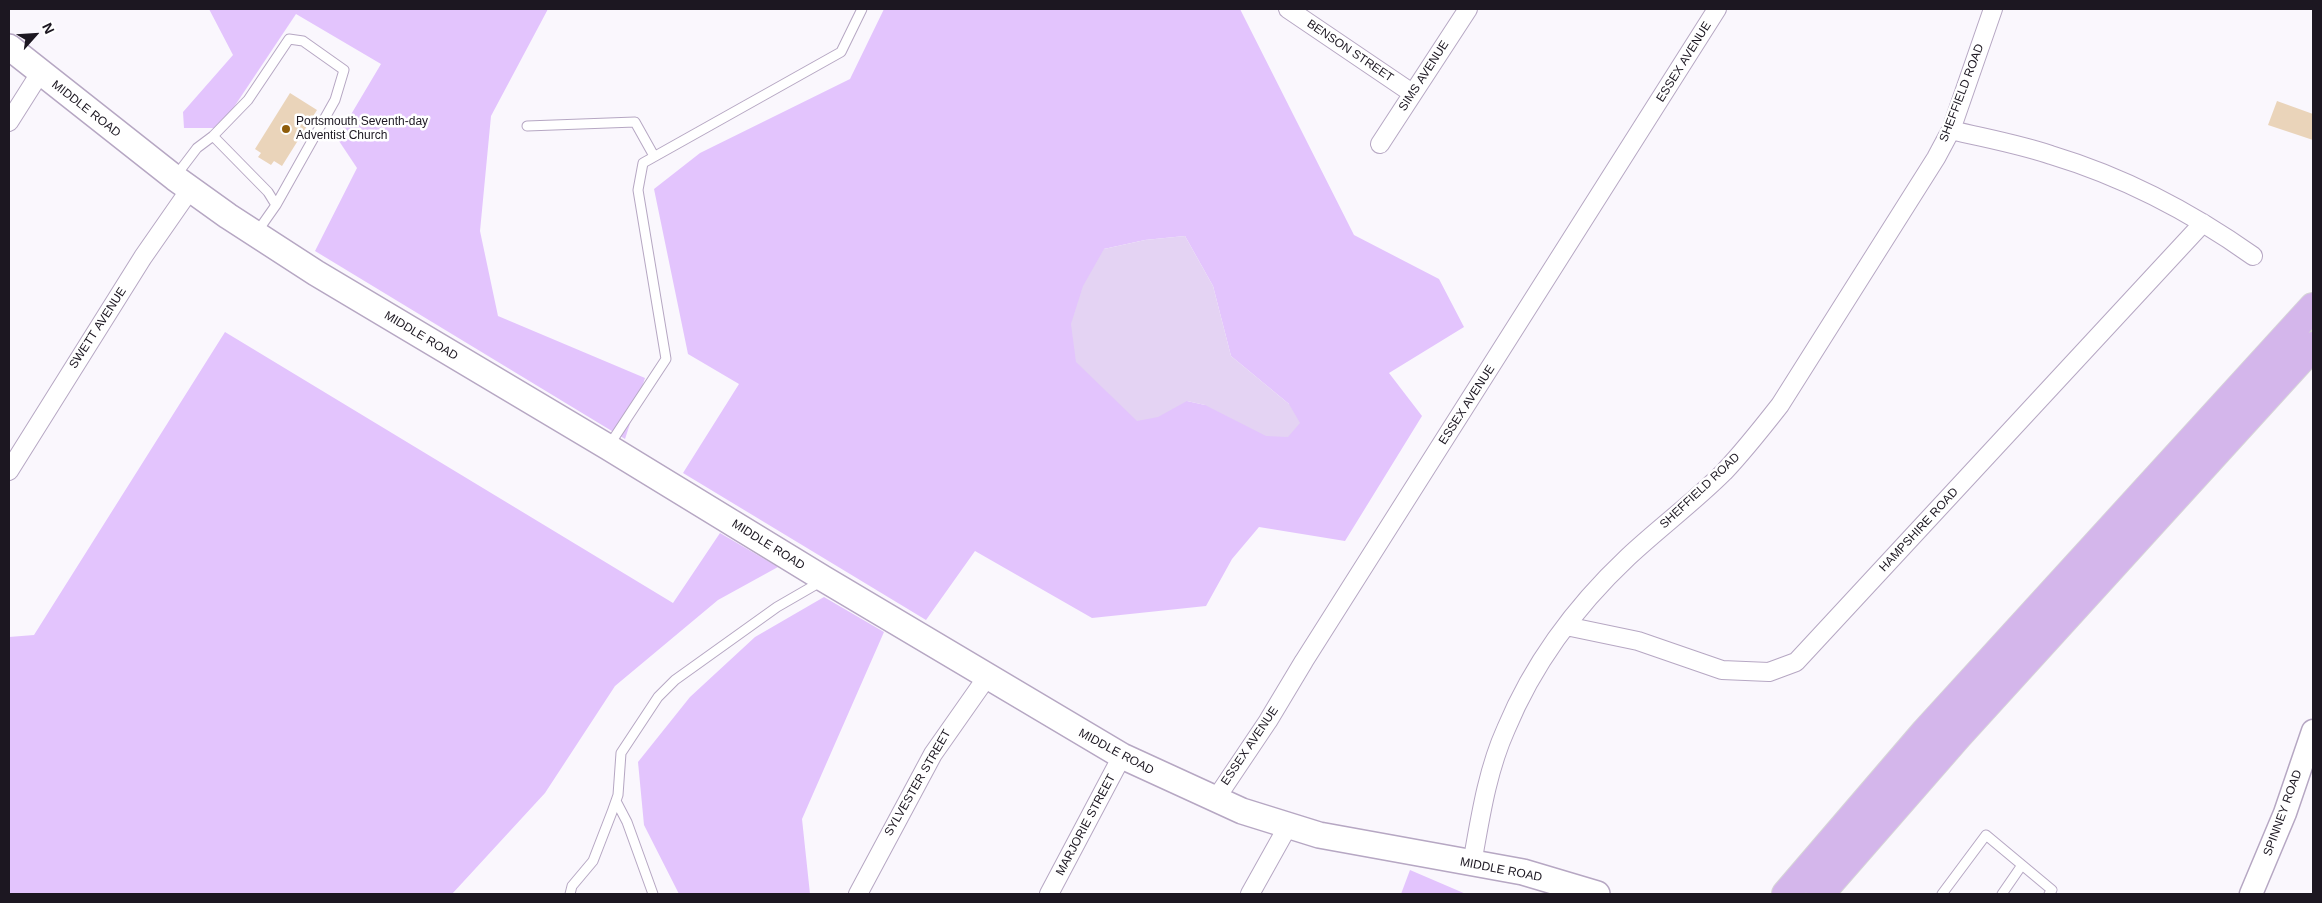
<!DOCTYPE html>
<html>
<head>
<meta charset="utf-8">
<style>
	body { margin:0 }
	#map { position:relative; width:2322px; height:903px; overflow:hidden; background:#faf7fd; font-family:Arial,sans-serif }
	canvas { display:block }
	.frame { position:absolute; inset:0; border:10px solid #1c1721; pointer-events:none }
	.north { position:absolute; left:10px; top:10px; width:50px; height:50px; -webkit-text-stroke:4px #fff; paint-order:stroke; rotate:64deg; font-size:14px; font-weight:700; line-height:20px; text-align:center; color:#1c1721 }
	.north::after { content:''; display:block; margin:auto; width:18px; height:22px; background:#1c1721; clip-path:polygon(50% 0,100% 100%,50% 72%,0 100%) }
</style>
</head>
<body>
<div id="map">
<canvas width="2322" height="903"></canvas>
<div class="frame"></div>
<div class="north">N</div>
</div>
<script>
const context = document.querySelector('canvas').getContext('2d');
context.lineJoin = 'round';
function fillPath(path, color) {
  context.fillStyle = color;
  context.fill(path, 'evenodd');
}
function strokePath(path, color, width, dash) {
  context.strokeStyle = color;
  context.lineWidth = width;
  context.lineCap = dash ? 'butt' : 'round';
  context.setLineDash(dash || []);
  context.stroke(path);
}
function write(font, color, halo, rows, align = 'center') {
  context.font = font + ' Arial,sans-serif';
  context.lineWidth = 5;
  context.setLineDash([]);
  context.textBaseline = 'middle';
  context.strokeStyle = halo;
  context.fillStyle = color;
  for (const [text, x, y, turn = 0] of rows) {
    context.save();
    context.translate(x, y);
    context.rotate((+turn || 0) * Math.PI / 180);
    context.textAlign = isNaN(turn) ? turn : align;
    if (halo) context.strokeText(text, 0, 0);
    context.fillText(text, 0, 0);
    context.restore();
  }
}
const green = new Path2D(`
	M 209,9 L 548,9 L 491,116 L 480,231 L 498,316 L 645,378 L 625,439 L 315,251 L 357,168 L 337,138 L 381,64 L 296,14 L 220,128 L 184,128 L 183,112 L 233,55 Z
	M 884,9 L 1240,9 L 1354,235 L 1439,279 L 1464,327 L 1389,373 L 1422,416 L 1345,541 L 1259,527 L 1232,559 L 1206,606 L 1092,618 L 975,551 L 926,620 L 683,473 L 739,384 L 688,354 L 654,189 L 700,153 L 850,79 ZM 1185,236 L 1213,286 L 1231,356 L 1289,404 L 1205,405 L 1187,401 L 1104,249 L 1145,240 Z
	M 225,332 L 673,603 L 720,533 L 778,567 L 718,600 L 615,686 L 545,793 L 452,894 L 9,894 L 9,637 L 34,635 Z
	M 824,597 L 884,632 L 802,819 L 810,894 L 679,894 L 644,825 L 638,762 L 690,697 L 755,637 Z
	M 1410,870 L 1466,894 L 1401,894 Z`);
const water = new Path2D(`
	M 1185,236 L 1213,286 L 1231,356 L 1289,404 L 1300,423 L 1288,437 L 1266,436 L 1205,405 L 1187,401 L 1158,417 L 1137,421 L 1076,362 L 1071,324 L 1083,286 L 1104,249 L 1145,240 Z`);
const building = new Path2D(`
	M 290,93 L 317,110 L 282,166 L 274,161 L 271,165 L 258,157 L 261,153 L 255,149 Z
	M 2277,101 L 2313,114 L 2313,140 L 2268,125 Z`);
const service = new Path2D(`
	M 527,126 L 635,122 L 654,156
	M 213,136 L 268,192 L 276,205 L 257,232
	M 175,177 L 197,148 L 213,136 L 248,100 L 289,39 L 303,41 L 344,70 L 335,100 L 276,205
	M 608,447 L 666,359 L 638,190 L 643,163 L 841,52 L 862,9
	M 616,801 L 627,822 L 653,894
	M 570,894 L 572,886 L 593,861 L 612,812 L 618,795 L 621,753 L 658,697 L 675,680 L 777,607 L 822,581
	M 1942,894 L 1986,835 L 2052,890 L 2049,894
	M 2002,894 L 2022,865`);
const minor = new Path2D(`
	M 1288,9 L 1412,93
	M 9,122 L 40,73
	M 1951,130 C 1984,138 2018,144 2051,155 C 2124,177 2191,212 2253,256
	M 1380,144 L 1468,9
	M 9,471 L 143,257 L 191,188
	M 1566,626 L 1638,641 L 1722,670 L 1769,672 L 1796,662 L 2203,223
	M 1215,800 L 1268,721 L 1304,661 L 1717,9
	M 1472,864 C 1480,819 1487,771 1506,729 C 1533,664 1577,605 1628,557 C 1659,528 1694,502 1724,472 C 1744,451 1762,428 1780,405 L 1936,158 L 1951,130 L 1993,9
	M 858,894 L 933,754 L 987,677
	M 1049,894 L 1122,756
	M 1250,894 L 1288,826`);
const tertiary = new Path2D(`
	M 2251,894 L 2285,813 L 2313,731`);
const secondary = new Path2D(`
	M 9,47 L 175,178 L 228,216 L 316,273 L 608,447 L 824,579 L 1122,756 L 1242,811 L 1319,835 L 1523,872 L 1597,894`);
const primary = new Path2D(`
	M 1786,894 L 1925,732 L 2313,307
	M 1820,894 L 1958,736 L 2313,346`);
const markers = [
	[286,129,5,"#8f5d0a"]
];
const streetNames = [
	["BENSON STREET",1350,51,34],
	["ESSEX AVENUE",1684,62,-58],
	["SIMS AVENUE",1424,76,-57],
	["SHEFFIELD ROAD",1962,93,-69],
	["MIDDLE ROAD",86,109,38],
	["SWETT AVENUE",98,328,-57],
	["MIDDLE ROAD",421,336,31],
	["ESSEX AVENUE",1467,405,-57],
	["SHEFFIELD ROAD",1700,491,-43],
	["HAMPSHIRE ROAD",1919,530,-47],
	["MIDDLE ROAD",768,545,32],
	["ESSEX AVENUE",1250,746,-56],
	["MIDDLE ROAD",1116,752,28],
	["SYLVESTER STREET",918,783,-60],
	["SPINNEY ROAD",2283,813,-70],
	["MARJORIE STREET",1086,825,-62],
	["MIDDLE ROAD",1501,870,11]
];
const poiNames = [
	["Portsmouth Seventh-day",296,122],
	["Adventist Church",296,136]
];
fillPath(green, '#e3c4fd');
fillPath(water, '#e4d3f3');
fillPath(building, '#ead4ba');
strokePath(service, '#b6a7c3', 11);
strokePath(minor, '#b6a7c3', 20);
strokePath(tertiary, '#b6a7c3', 25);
strokePath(secondary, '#b6a7c3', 28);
strokePath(primary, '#d6d5d7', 30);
strokePath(service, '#fff', 9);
strokePath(minor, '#fff', 18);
strokePath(tertiary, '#fff', 22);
strokePath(secondary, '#fff', 25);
strokePath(primary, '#d4b6eb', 28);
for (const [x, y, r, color] of markers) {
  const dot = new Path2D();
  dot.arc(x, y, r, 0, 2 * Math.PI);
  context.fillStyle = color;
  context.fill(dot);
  strokePath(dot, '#fff', 2);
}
write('12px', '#1c1721', '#fff', streetNames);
write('12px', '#1c1721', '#fff', poiNames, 'left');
</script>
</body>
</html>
